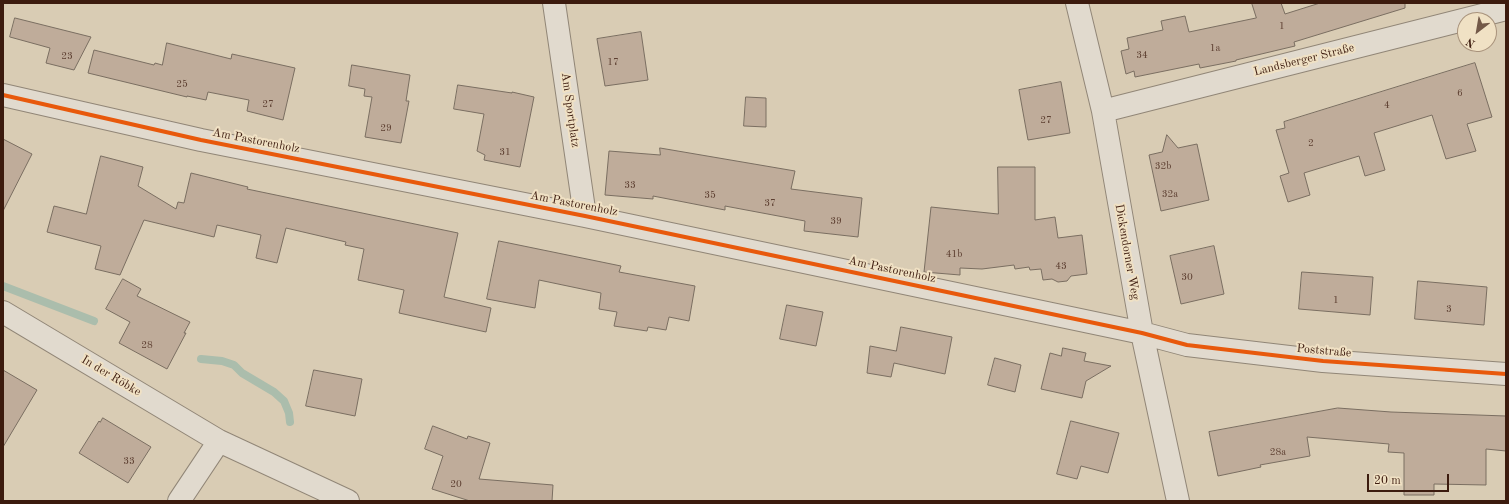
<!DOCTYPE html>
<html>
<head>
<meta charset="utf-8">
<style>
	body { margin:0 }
	#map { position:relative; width:1509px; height:504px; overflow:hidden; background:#d9ccb4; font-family:"Old Standard TT",serif }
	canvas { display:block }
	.frame { position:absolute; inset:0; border:4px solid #3c1b0e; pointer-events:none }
	.north { position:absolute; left:1457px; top:12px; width:40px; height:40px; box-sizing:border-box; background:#f0e1c4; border:1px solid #a8927b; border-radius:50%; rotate:211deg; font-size:11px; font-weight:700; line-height:16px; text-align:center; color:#3c1b0e }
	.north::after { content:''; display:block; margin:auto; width:14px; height:18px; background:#735948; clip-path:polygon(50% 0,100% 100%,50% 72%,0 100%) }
	.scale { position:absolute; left:1367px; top:474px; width:82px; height:18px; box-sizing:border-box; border:2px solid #3c1b0e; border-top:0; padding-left:5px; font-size:12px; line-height:14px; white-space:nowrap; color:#3c1b0e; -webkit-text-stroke:3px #f0e1c4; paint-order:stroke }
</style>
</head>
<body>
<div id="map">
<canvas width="1509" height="504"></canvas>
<div class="frame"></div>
<div class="north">N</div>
<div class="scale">20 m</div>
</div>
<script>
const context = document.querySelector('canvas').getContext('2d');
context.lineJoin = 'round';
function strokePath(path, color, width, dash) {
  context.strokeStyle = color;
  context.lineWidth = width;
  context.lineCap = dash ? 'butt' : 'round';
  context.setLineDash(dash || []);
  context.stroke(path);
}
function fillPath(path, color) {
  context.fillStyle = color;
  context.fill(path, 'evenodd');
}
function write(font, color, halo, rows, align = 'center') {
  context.font = font + ' "Old Standard TT",serif';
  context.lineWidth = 4;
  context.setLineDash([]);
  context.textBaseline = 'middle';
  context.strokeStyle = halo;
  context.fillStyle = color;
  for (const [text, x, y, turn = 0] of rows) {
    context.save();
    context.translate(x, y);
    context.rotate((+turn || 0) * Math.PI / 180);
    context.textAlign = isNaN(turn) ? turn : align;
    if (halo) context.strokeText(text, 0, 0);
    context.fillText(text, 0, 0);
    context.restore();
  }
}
const stream = new Path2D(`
	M 3,286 L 94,321
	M 201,359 L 222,361 L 234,365 L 242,373 L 274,392 L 284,401 L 289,413 L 290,422`);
const building = new Path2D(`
	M 1252,3 L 1281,3 L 1285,14 L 1320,3 L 1405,3 L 1405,8 L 1294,42 L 1295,46 L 1236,60 L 1236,61 L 1200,68 L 1199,64 L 1135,77 L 1134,71 L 1126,74 L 1121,51 L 1129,49 L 1127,38 L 1163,30 L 1161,21 L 1185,16 L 1189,32 L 1256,18 Z
	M 15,18 L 91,37 L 74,70 L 46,63 L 50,48 L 10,37 Z
	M 641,32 L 648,80 L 605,86 L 597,39 Z
	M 167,43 L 231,59 L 232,54 L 295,68 L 283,120 L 247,111 L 249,100 L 208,92 L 206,100 L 187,96 L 187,97 L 88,73 L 94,50 L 154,65 L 155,63 L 162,65 Z
	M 1475,63 L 1492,117 L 1467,124 L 1476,151 L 1446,159 L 1432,115 L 1374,133 L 1385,170 L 1365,176 L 1359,156 L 1304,173 L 1310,195 L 1288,202 L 1280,176 L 1289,173 L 1276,130 L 1285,128 L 1284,122 Z
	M 352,65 L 410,75 L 406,101 L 409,101 L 401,143 L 365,137 L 372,97 L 364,96 L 365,89 L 349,86 Z
	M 1061,82 L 1070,133 L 1028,140 L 1019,90 Z
	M 458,85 L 512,93 L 512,92 L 534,97 L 520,167 L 484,160 L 485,155 L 477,151 L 484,114 L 454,109 Z
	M 746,97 L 766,98 L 766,127 L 744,126 Z
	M 1167,135 L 1178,148 L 1197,144 L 1209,200 L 1161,211 L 1149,155 L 1162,152 Z
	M 3,139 L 32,154 L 3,211 Z
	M 660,148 L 795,171 L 791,189 L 862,198 L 858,237 L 804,231 L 805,221 L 725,206 L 725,210 L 653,196 L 653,199 L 605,195 L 609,151 L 660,155 Z
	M 101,156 L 143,167 L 138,186 L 176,209 L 178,202 L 184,203 L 191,173 L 248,187 L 247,189 L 458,233 L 444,297 L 491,308 L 486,332 L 399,313 L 404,290 L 358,280 L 364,249 L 345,245 L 346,242 L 286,228 L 277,263 L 256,258 L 261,235 L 217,225 L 214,237 L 144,220 L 120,275 L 95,269 L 101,246 L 47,232 L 54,206 L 86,214 Z
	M 998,167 L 1035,167 L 1035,220 L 1055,217 L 1058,238 L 1082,235 L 1087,274 L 1071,276 L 1067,281 L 1058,282 L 1052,279 L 1043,280 L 1041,269 L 1030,270 L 1029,267 L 1015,269 L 1014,265 L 982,269 L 960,268 L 960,275 L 924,272 L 931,207 L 998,214 Z
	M 499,241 L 621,266 L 619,272 L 695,286 L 689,321 L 669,317 L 666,330 L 648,327 L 647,331 L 614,326 L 617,312 L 599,309 L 601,293 L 539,280 L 535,308 L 487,299 Z
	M 1214,246 L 1224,294 L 1181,304 L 1170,256 Z
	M 1302,272 L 1373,277 L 1370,315 L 1299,309 Z
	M 123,279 L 141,289 L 137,296 L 190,322 L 184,333 L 186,333 L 167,369 L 119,343 L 130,322 L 106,309 Z
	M 1418,281 L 1487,287 L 1484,325 L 1415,319 Z
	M 787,305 L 823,312 L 816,346 L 780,339 Z
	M 901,327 L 952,337 L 945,374 L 894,363 L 891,377 L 867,373 L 870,346 L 896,351 Z
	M 1063,348 L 1086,353 L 1084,361 L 1111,366 L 1086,381 L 1082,398 L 1041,389 L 1050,353 L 1061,356 Z
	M 995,358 L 1021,365 L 1015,392 L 988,385 Z
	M 3,370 L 37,390 L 3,447 Z
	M 314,370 L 362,379 L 355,416 L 306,406 Z
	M 1338,408 L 1391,412 L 1506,416 L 1506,451 L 1486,449 L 1486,485 L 1434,484 L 1434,495 L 1404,495 L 1404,453 L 1388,452 L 1389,444 L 1307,437 L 1310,456 L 1260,465 L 1261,467 L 1218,476 L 1209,432 Z
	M 103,418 L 151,447 L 128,483 L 79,453 L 99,421 L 100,422 Z
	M 1071,421 L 1119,433 L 1108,473 L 1081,466 L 1077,479 L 1057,474 Z
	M 433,426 L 467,439 L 468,436 L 490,443 L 479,479 L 553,485 L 552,501 L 470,501 L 432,489 L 443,456 L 425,449 Z`);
const minor = new Path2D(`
	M 554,3 L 585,216
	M 1077,3 L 1103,111 L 1142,333 L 1178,501
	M 3,95 L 201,140 L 585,216 L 1142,333 L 1187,345 L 1323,361 L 1506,374
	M 1103,111 L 1506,9
	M 3,312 L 219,441 L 348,501
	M 179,501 L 219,441`);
const cycleway = new Path2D(`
	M 3,95 L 201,140 L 585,216 L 1142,333 L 1187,345 L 1323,361 L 1506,374`);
const numberNames = [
	["1",1282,26],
	["1a",1215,48],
	["34",1142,55],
	["23",67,56],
	["17",613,62],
	["25",182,84],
	["6",1460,93],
	["27",268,104],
	["4",1387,105],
	["27",1046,120],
	["29",386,128],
	["2",1311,143],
	["31",505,152],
	["32b",1163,166],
	["33",630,185],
	["32a",1170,194],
	["35",710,195],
	["37",770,203],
	["39",836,221],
	["41b",954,254],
	["43",1061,266],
	["30",1187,277],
	["1",1336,300],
	["3",1449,309],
	["28",147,345],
	["28a",1278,452],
	["33",129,461],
	["20",456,484]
];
const streetNames = [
	["Landsberger Straße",1304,60,-14],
	["Am Sportplatz",570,110,82],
	["Am Pastorenholz",256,141,11],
	["Am Pastorenholz",574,204,11],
	["Dickendorner Weg",1127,252,80],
	["Am Pastorenholz",892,270,12],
	["Poststraße",1324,351,5],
	["In der Röbke",111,376,31]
];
strokePath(stream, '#abbdac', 8);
fillPath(building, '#bfac9a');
strokePath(building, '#7a6e61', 1);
strokePath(minor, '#918677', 24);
strokePath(minor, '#e1dace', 22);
strokePath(cycleway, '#e8590c', 4);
write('10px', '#5d3f31', null, numberNames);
write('12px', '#3c1b0e', '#f0e1c4', streetNames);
</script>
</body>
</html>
